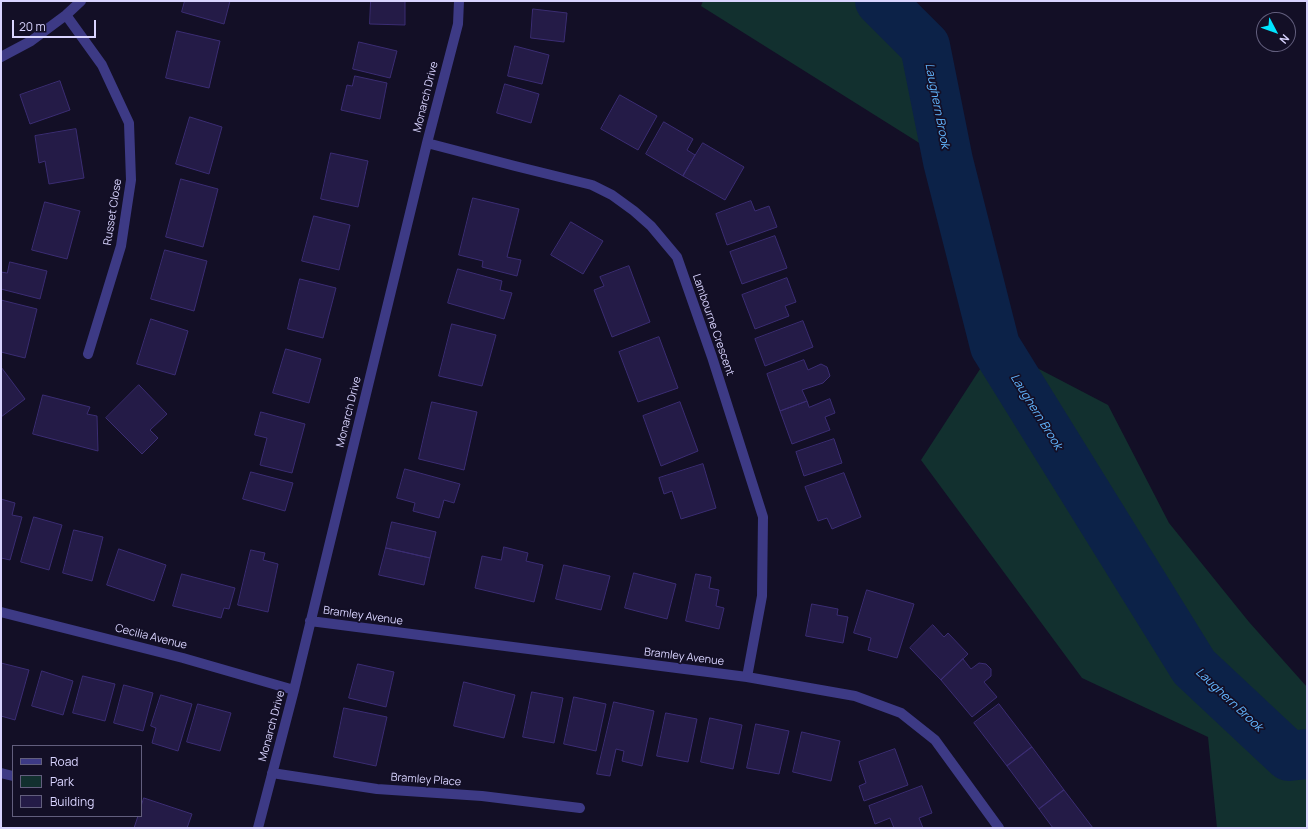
<!DOCTYPE html>
<html>
<head>
<meta charset="utf-8">
<style>
	body { margin:0 }
	#map { position:relative; width:1308px; height:829px; overflow:hidden; background:#130f26; font-family:Manrope,sans-serif }
	canvas { display:block }
	.frame { position:absolute; inset:0; border:2px solid #d9d4ff; pointer-events:none }
	.legend { position:absolute; left:12px; top:745px; width:130px; height:72px; box-sizing:border-box; background:#130f26; border:1px solid #625e7d; margin:0; padding:5px 7px; list-style:none; font-size:12px; color:#d9d4ff }
	.legend li { display:flex; align-items:center; gap:8px; height:20px }
	.legend b { width:20px; border:1px solid #625e7d }
	.north { position:absolute; left:1256px; top:12px; width:40px; height:40px; box-sizing:border-box; background:#130f26; border:1px solid #625e7d; border-radius:50%; rotate:131deg; font-size:11px; font-weight:700; line-height:16px; text-align:center; color:#d9d4ff }
	.north::after { content:''; display:block; margin:auto; width:14px; height:18px; background:#00e5ff; clip-path:polygon(50% 0,100% 100%,50% 72%,0 100%) }
	.scale { position:absolute; left:12px; top:20px; width:84px; height:18px; box-sizing:border-box; border:2px solid #d9d4ff; border-top:0; padding-left:5px; font-size:12px; line-height:14px; white-space:nowrap; color:#d9d4ff; -webkit-text-stroke:3px #130f26; paint-order:stroke }
</style>
</head>
<body>
<div id="map">
<canvas width="1308" height="829"></canvas>
<div class="frame"></div>
<ul class="legend">
<li><b style="height:5px;background:#3d3a85"></b>Road</li>
<li><b style="height:11px;background:#12302f"></b>Park</li>
<li><b style="height:11px;background:#241b47"></b>Building</li>
</ul>
<div class="north">N</div>
<div class="scale">20 m</div>
</div>
<script>
const context = document.querySelector('canvas').getContext('2d');
context.lineJoin = 'round';
function fillPath(path, color) {
  context.fillStyle = color;
  context.fill(path, 'evenodd');
}
function strokePath(path, color, width, dash) {
  context.strokeStyle = color;
  context.lineWidth = width;
  context.lineCap = dash ? 'butt' : 'round';
  context.setLineDash(dash || []);
  context.stroke(path);
}
function write(font, color, halo, rows, align = 'center') {
  context.font = font + ' Manrope,sans-serif';
  context.lineWidth = 3.5;
  context.setLineDash([]);
  context.textBaseline = 'middle';
  context.strokeStyle = halo;
  context.fillStyle = color;
  for (const [text, x, y, turn = 0] of rows) {
    context.save();
    context.translate(x, y);
    context.rotate((+turn || 0) * Math.PI / 180);
    context.textAlign = isNaN(turn) ? turn : align;
    if (halo) context.strokeText(text, 0, 0);
    context.fillText(text, 0, 0);
    context.restore();
  }
}
const green = new Path2D(`
	M 703,1 L 880,1 L 925,46 L 948,161 L 701,6 Z
	M 995,346 L 1108,405 L 1169,523 L 1249,622 L 1307,687 L 1307,828 L 1217,828 L 1208,737 L 1082,678 L 921,460 Z`);
const river = new Path2D(`
	M 880,1 L 925,46 L 948,161 L 995,346 L 1194,667 L 1289,756 L 1307,754`);
const building = new Path2D(`
	M 185,1 L 230,1 L 224,24 L 182,12 Z
	M 371,1 L 405,1 L 405,25 L 370,24 Z
	M 533,9 L 567,13 L 564,42 L 531,38 Z
	M 177,31 L 220,41 L 209,88 L 166,78 Z
	M 359,42 L 397,51 L 390,78 L 353,69 Z
	M 515,46 L 549,55 L 542,84 L 508,76 Z
	M 355,76 L 387,83 L 380,119 L 341,110 L 347,85 L 352,86 Z
	M 60,81 L 70,110 L 30,124 L 20,95 Z
	M 505,84 L 539,94 L 531,123 L 497,113 Z
	M 620,95 L 657,116 L 638,150 L 601,129 Z
	M 190,117 L 222,127 L 209,174 L 176,164 Z
	M 664,122 L 693,139 L 687,150 L 695,155 L 683,176 L 646,154 Z
	M 76,129 L 84,178 L 49,184 L 45,161 L 39,163 L 35,136 Z
	M 703,143 L 744,167 L 725,200 L 683,176 Z
	M 331,153 L 368,161 L 358,207 L 321,199 Z
	M 181,179 L 218,189 L 203,247 L 166,237 Z
	M 473,198 L 519,209 L 507,257 L 521,260 L 517,276 L 482,267 L 483,261 L 459,255 Z
	M 751,201 L 755,211 L 769,206 L 777,227 L 727,245 L 716,214 Z
	M 45,202 L 80,211 L 67,259 L 32,250 Z
	M 314,216 L 350,225 L 339,270 L 302,261 Z
	M 571,222 L 603,241 L 583,274 L 551,255 Z
	M 775,236 L 787,268 L 742,284 L 730,252 Z
	M 165,250 L 207,261 L 194,311 L 151,299 Z
	M 10,262 L 47,271 L 40,299 L 1,289 L 1,272 L 7,273 Z
	M 629,266 L 650,322 L 612,337 L 594,290 L 604,286 L 600,277 Z
	M 458,269 L 502,281 L 500,290 L 512,293 L 504,319 L 448,303 Z
	M 787,278 L 796,302 L 785,306 L 789,316 L 755,329 L 742,295 Z
	M 300,279 L 336,288 L 323,338 L 288,329 Z
	M 1,300 L 37,309 L 25,358 L 1,352 Z
	M 151,319 L 188,331 L 175,375 L 137,364 Z
	M 803,321 L 813,347 L 765,366 L 755,339 Z
	M 452,324 L 496,335 L 482,386 L 439,376 Z
	M 659,337 L 678,388 L 638,402 L 619,352 Z
	M 286,349 L 321,359 L 309,403 L 273,393 Z
	M 804,360 L 808,370 L 821,364 L 827,367 L 830,376 L 823,383 L 802,390 L 807,401 L 780,411 L 767,374 Z
	M 1,367 L 25,399 L 1,417 Z
	M 139,385 L 167,414 L 150,430 L 158,438 L 142,454 L 106,418 Z
	M 43,395 L 90,407 L 87,414 L 97,416 L 98,451 L 33,434 Z
	M 830,399 L 835,413 L 825,417 L 830,430 L 792,444 L 780,411 L 807,401 L 809,407 Z
	M 432,402 L 477,412 L 464,470 L 419,459 Z
	M 680,402 L 698,451 L 661,466 L 643,416 Z
	M 261,412 L 305,424 L 292,473 L 260,465 L 267,438 L 255,435 Z
	M 834,439 L 842,463 L 804,476 L 796,452 Z
	M 703,464 L 716,508 L 681,519 L 672,491 L 664,494 L 659,478 Z
	M 405,469 L 460,484 L 454,503 L 444,500 L 439,518 L 413,511 L 415,503 L 397,498 Z
	M 251,472 L 293,483 L 285,511 L 243,499 Z
	M 844,473 L 861,517 L 832,529 L 827,518 L 818,521 L 805,487 Z
	M 1,499 L 15,503 L 12,515 L 22,517 L 10,560 L 1,558 Z
	M 34,517 L 62,525 L 49,570 L 21,562 Z
	M 392,522 L 436,532 L 430,558 L 386,548 Z
	M 74,530 L 103,537 L 92,581 L 63,573 Z
	M 504,547 L 528,553 L 526,561 L 543,565 L 534,602 L 475,588 L 482,556 L 501,560 Z
	M 386,548 L 430,558 L 424,585 L 379,575 Z
	M 119,549 L 166,565 L 154,601 L 107,585 Z
	M 251,550 L 265,553 L 263,560 L 278,564 L 268,612 L 238,605 Z
	M 564,565 L 610,576 L 601,610 L 556,599 Z
	M 634,573 L 676,584 L 667,619 L 625,608 Z
	M 182,574 L 235,588 L 229,609 L 224,608 L 221,618 L 173,606 Z
	M 696,574 L 711,577 L 709,588 L 719,590 L 716,606 L 724,608 L 719,629 L 686,621 Z
	M 867,590 L 914,604 L 897,658 L 868,650 L 871,638 L 854,633 Z
	M 812,604 L 838,609 L 837,615 L 848,617 L 843,643 L 806,636 Z
	M 933,625 L 944,637 L 948,633 L 968,654 L 941,680 L 910,648 Z
	M 963,659 L 971,669 L 979,663 L 986,664 L 991,669 L 991,676 L 984,682 L 997,697 L 972,717 L 941,680 Z
	M 1,663 L 29,670 L 15,720 L 1,716 Z
	M 358,664 L 394,672 L 386,707 L 349,698 Z
	M 42,671 L 73,681 L 63,715 L 32,706 Z
	M 83,676 L 115,684 L 105,721 L 73,713 Z
	M 464,682 L 515,695 L 504,738 L 454,726 Z
	M 124,685 L 153,693 L 143,731 L 114,723 Z
	M 532,692 L 563,698 L 554,743 L 523,737 Z
	M 161,695 L 192,704 L 178,751 L 152,743 L 156,728 L 151,726 Z
	M 574,697 L 606,704 L 596,751 L 564,744 Z
	M 614,702 L 654,711 L 642,766 L 622,761 L 624,751 L 616,749 L 610,776 L 597,774 Z
	M 198,704 L 231,713 L 220,751 L 187,742 Z
	M 999,704 L 1032,747 L 1007,766 L 974,723 Z
	M 344,708 L 387,717 L 376,766 L 334,757 Z
	M 666,713 L 697,719 L 688,762 L 657,756 Z
	M 710,718 L 742,725 L 733,769 L 701,762 Z
	M 756,724 L 789,731 L 779,774 L 747,768 Z
	M 802,732 L 840,741 L 831,781 L 793,772 Z
	M 1032,747 L 1064,790 L 1039,809 L 1007,766 Z
	M 895,749 L 908,785 L 864,801 L 859,786 L 866,783 L 859,762 Z
	M 922,786 L 932,813 L 919,818 L 923,828 L 894,828 L 890,818 L 875,824 L 869,806 Z
	M 1064,790 L 1093,828 L 1053,828 L 1039,809 Z
	M 144,798 L 192,814 L 187,828 L 134,828 L 138,816 L 141,816 L 141,807 Z`);
const street = new Path2D(`
	M 66,15 L 102,65 L 129,123 L 131,180 L 121,246 L 88,354
	M 1,57 L 31,41 L 66,15 L 81,1
	M 427,143 L 515,166 L 592,185 L 612,195 L 634,211 L 651,226 L 677,257 L 712,357 L 763,517 L 762,596 L 747,677
	M 1,612 L 183,658 L 294,690
	M 310,621 L 747,677 L 855,696 L 901,713 L 935,740 L 999,828
	M 1,773 L 13,776
	M 272,773 L 377,789 L 482,796 L 580,808
	M 258,828 L 294,690 L 427,143 L 458,24 L 459,1`);
const streetNames = [
	["Monarch Drive",426,97,-76],
	["Russet Close",113,212,-81],
	["Lambourne Crescent",713,325,71],
	["Monarch Drive",349,412,-76],
	["Bramley Avenue",363,616,8],
	["Cecilia Avenue",151,637,14],
	["Bramley Avenue",684,657,7],
	["Monarch Drive",272,726,-75],
	["Bramley Place",426,780,4]
];
const waterNames = [
	["Laughern Brook",937,106,79],
	["Laughern Brook",1036,412,58],
	["Laughern Brook",1229,700,43]
];
fillPath(green, '#12302f');
strokePath(river, '#0c2248', 50);
fillPath(building, '#241b47');
strokePath(building, '#3b2d73', 1);
strokePath(street, '#3d3a85', 10);
write('11px', '#d9d4ff', '#130f26', streetNames);
write('italic 12px', '#62b6ff', '#130f26', waterNames);
</script>
</body>
</html>
